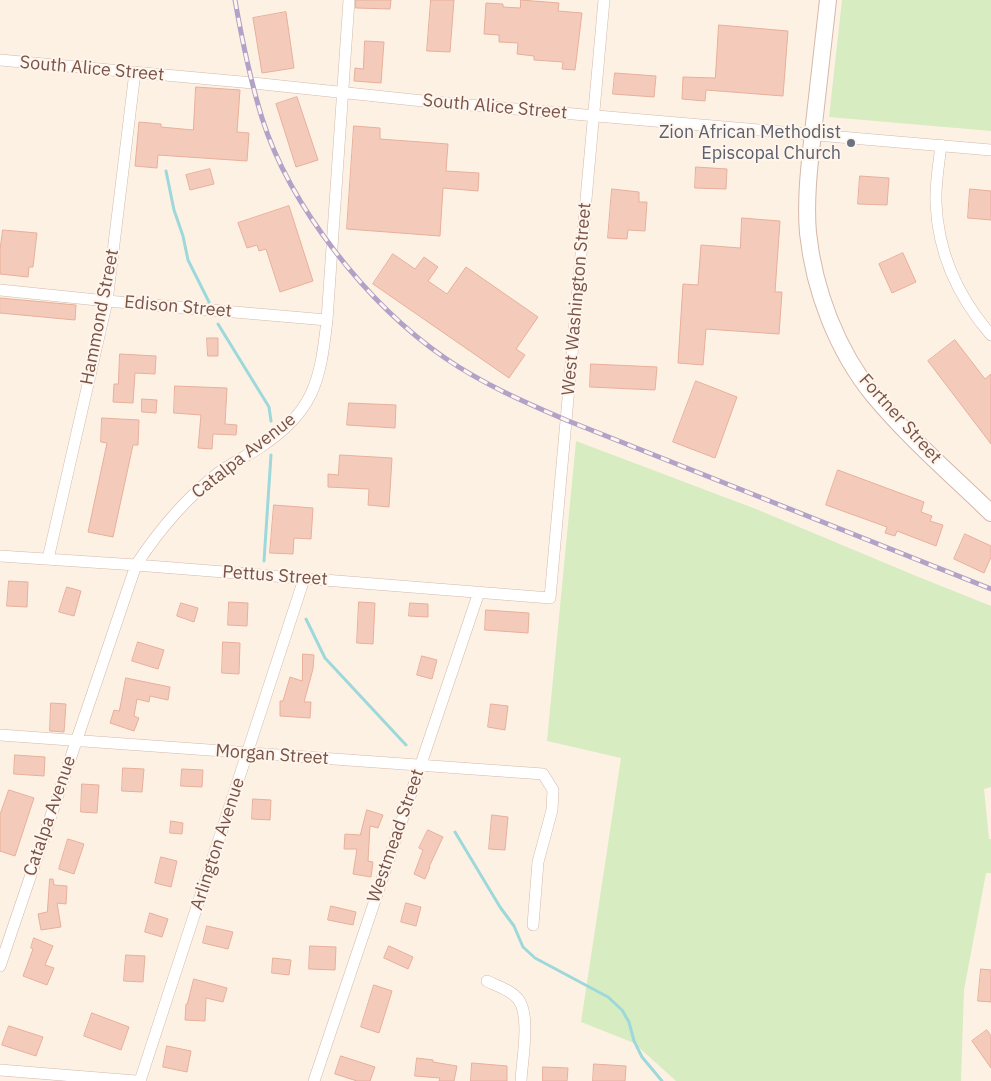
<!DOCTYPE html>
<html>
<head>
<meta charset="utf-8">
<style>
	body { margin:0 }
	canvas { display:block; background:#fdf1e4 }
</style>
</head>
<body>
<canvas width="991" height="1081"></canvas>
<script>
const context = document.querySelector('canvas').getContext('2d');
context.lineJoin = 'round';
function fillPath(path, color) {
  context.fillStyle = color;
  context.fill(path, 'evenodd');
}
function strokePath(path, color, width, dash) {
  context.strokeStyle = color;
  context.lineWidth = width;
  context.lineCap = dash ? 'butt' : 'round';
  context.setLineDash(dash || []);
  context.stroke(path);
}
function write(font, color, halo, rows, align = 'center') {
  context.font = font + ' "IBM Plex Sans",sans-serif';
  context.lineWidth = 4;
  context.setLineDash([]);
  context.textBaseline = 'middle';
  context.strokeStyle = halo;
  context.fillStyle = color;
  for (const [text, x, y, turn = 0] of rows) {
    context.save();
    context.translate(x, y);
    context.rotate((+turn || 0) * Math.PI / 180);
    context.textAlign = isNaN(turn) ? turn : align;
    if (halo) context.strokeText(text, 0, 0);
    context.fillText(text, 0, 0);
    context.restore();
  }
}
const green = new Path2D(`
	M 842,0 L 991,0 L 991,131 L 829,117 Z
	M 576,441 L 756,509 L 921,578 L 991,606 L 991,787 L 984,789 L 989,839 L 991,839 L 991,873 L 986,873 L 964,990 L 961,1081 L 676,1081 L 634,1043 L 581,1022 L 621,758 L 547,741 Z`);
const stream = new Path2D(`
	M 166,171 L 174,210 L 183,236 L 188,260 L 209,302
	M 218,324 L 269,407 L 271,421
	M 264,561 L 271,455
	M 306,619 L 325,658 L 406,745
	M 455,832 L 500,907 L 514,926 L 523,947 L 535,958 L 608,997 L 622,1010 L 629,1022 L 634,1041 L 642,1057 L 662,1081`);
const building = new Path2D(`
	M 356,0 L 391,0 L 390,9 L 356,8 Z
	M 431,0 L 454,0 L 450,52 L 427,51 Z
	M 521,0 L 559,3 L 558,11 L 582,13 L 575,70 L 562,69 L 563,62 L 534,60 L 534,56 L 517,54 L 518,43 L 499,42 L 499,35 L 484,34 L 486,3 L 503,4 L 503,7 L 520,8 Z
	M 286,12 L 294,68 L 262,73 L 253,18 Z
	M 719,25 L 788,31 L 783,96 L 706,90 L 705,101 L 682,99 L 683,77 L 715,78 Z
	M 365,41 L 384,42 L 381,83 L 354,81 L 355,68 L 363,69 Z
	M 615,73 L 656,76 L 654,97 L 613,94 Z
	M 196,87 L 240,90 L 237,132 L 249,133 L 247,161 L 158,155 L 157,168 L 135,166 L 139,122 L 161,124 L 161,127 L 193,130 Z
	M 297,97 L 318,160 L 296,167 L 276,104 Z
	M 354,126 L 380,128 L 380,139 L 448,144 L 446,171 L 479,173 L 478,191 L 443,188 L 440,236 L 347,229 Z
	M 696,167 L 727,169 L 726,189 L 695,188 Z
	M 210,169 L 214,184 L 190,190 L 186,175 Z
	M 860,176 L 889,178 L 887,205 L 858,204 Z
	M 612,189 L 639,192 L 639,202 L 647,202 L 645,231 L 628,230 L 627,239 L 608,238 Z
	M 970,189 L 991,191 L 991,220 L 968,218 Z
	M 289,206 L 313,281 L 280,292 L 266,249 L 259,251 L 257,245 L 247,248 L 238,223 Z
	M 742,218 L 780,221 L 775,292 L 782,292 L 779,334 L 706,329 L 703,365 L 678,363 L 683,284 L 698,285 L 701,245 L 740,248 Z
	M 3,230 L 37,233 L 33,267 L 29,267 L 28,277 L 0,274 L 0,250 Z
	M 903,253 L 916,282 L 892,293 L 879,264 Z
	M 393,254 L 415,269 L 424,257 L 438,267 L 428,281 L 447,294 L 466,267 L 538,317 L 516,349 L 525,355 L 509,378 L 373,284 Z
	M 0,298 L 76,305 L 75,320 L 0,313 Z
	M 207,338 L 218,338 L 218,356 L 208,356 Z
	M 955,340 L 985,379 L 991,374 L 991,444 L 928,361 Z
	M 120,354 L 156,356 L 155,374 L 135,373 L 133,403 L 113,402 L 114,384 L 118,384 Z
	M 591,364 L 657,367 L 655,390 L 590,387 Z
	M 696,381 L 737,397 L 715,458 L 673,442 Z
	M 175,386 L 227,388 L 225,424 L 237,425 L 236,435 L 213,434 L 212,449 L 198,448 L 201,415 L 174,413 Z
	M 142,399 L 157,400 L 156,413 L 142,412 Z
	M 349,403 L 396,405 L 395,428 L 347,425 Z
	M 102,418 L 139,420 L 138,445 L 133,445 L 113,537 L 88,532 L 107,443 L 101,442 Z
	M 340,455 L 392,458 L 389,507 L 368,505 L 369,489 L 328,487 L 328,474 L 338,475 Z
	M 838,470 L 924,502 L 921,512 L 932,516 L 930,521 L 943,525 L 936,546 L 897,531 L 895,536 L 885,533 L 887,527 L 826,505 Z
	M 274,505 L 313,508 L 311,539 L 294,538 L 293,554 L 270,553 Z
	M 965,534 L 991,546 L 991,557 L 984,573 L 954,559 Z
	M 9,581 L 28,582 L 27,607 L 7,606 Z
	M 67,587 L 81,591 L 74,616 L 59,612 Z
	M 229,602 L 248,603 L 247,626 L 228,625 Z
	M 359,602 L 375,603 L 373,644 L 357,643 Z
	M 181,603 L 198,608 L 194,622 L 177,616 Z
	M 410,603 L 428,604 L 428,617 L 409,616 Z
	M 486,610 L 529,613 L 528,633 L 485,630 Z
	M 138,642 L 164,650 L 158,669 L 132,661 Z
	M 223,642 L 240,643 L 239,674 L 222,673 Z
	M 303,654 L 314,655 L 313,669 L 304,702 L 311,702 L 310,718 L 280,716 L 280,701 L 283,701 L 290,677 L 302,681 Z
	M 422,656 L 437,660 L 432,679 L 417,675 Z
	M 126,678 L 170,687 L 168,700 L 150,696 L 149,702 L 137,699 L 134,716 L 139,718 L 134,731 L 110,723 L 114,710 L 119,711 Z
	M 51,703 L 66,704 L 64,732 L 50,731 Z
	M 491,704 L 508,706 L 505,730 L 488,727 Z
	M 15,755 L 45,757 L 44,776 L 14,774 Z
	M 123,768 L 144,769 L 142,792 L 122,791 Z
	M 182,769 L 203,770 L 202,787 L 181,786 Z
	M 82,784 L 99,785 L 97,813 L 81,812 Z
	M 9,790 L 34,798 L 15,856 L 0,851 L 0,815 Z
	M 253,799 L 271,800 L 270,820 L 252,819 Z
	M 367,810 L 383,815 L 378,828 L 370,826 L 368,861 L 373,862 L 371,877 L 353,874 L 357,849 L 344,849 L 345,834 L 360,835 Z
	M 492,815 L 508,817 L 505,850 L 489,849 Z
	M 171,821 L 183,823 L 182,834 L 170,833 Z
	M 428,830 L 443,837 L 429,867 L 430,867 L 425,879 L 414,874 L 423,850 L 419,848 Z
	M 68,839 L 84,844 L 74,874 L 59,869 Z
	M 161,857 L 177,861 L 171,887 L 155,883 Z
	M 50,879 L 53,879 L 54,885 L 67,886 L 66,904 L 57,903 L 61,927 L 41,930 L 38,914 L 47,912 Z
	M 406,903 L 421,907 L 416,926 L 401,922 Z
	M 331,906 L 356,912 L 353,925 L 328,920 Z
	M 150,913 L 168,919 L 162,937 L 145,932 Z
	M 207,926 L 233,932 L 228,949 L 203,943 Z
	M 34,938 L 53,946 L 45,965 L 54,968 L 47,985 L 23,976 L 33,949 L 31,948 Z
	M 310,946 L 336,947 L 335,970 L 309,969 Z
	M 389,946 L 413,957 L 408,969 L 384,958 Z
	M 126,955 L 145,956 L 143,982 L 124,981 Z
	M 273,958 L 291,960 L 289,975 L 272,973 Z
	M 981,969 L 991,970 L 991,1002 L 978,1001 Z
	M 194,979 L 227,988 L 223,1002 L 206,998 L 205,1021 L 185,1020 L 186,1004 L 187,1004 Z
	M 374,985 L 392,991 L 379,1033 L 361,1027 Z
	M 92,1013 L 129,1027 L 121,1050 L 84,1036 Z
	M 9,1026 L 43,1037 L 36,1056 L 2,1045 Z
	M 987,1030 L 991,1036 L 991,1068 L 972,1041 Z
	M 167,1046 L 191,1051 L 187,1072 L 163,1067 Z
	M 341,1056 L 375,1067 L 370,1081 L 357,1081 L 335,1074 Z
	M 417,1058 L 433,1060 L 433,1062 L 457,1066 L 454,1081 L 439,1081 L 440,1078 L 415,1076 Z
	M 472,1063 L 507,1066 L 507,1081 L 471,1081 Z
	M 594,1064 L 626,1066 L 625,1081 L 593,1081 Z
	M 543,1067 L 568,1068 L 567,1081 L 543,1081 Z`);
const street = new Path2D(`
	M 0,60 L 253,83 L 423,101 L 991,150
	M 941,145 C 939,164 935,184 936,203 C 938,254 958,297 991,335
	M 0,290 L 107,301 L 327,320
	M 0,556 L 136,565 L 550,598 L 604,0
	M 48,559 L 107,301 L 135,72
	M 0,735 L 543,774 L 553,790 L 552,810 L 538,862 L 533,925
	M 0,966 L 136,565 C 159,530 184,500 217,474 C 230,464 245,457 259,448 C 314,411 320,383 327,320 L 349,0
	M 487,981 C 497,986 511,990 518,999 C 531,1015 522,1060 521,1081
	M 0,1070 L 136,1081
	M 140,1081 L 304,579
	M 314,1081 L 479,592`);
const secondary = new Path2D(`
	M 828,0 C 823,41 819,83 814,124 C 810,160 805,197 808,233 C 814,290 837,351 874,396 C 908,437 953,476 991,513`);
const rail = new Path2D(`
	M 235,0 C 242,40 250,79 262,118 C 290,207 368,305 445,358 C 483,384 524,402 566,420 L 991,589`);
const markers = [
	[851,143,5,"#6b7280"]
];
const streetNames = [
	["South Alice Street",92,69,5],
	["South Alice Street",495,107,5],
	["West Washington Street",577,299,-85],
	["Edison Street",178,307,5],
	["Hammond Street",100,317,-79],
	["Fortner Street",900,419,48],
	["Catalpa Avenue",244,456,-38],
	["Pettus Street",275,576,4],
	["Morgan Street",272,755,4],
	["Catalpa Avenue",50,816,-71],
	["Westmead Street",396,836,-71],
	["Arlington Avenue",218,844,-72]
];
const worshipNames = [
	["Zion African Methodist",841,133],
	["Episcopal Church",841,154]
];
fillPath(green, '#d8ecc2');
strokePath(stream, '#9dd8da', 3);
fillPath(building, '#f4cbbb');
strokePath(building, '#e8af9a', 1);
strokePath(street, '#d2b9ac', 12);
strokePath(secondary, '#d5b8aa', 18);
strokePath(street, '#fff', 11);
strokePath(secondary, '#fff', 16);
strokePath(rail, '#b2a2c8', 5);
strokePath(rail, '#fff5ec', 3, [9]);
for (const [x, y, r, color] of markers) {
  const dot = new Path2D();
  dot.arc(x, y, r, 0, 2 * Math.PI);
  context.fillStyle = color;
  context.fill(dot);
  strokePath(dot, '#fff5ec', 2);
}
write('18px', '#785448', '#fff5ec', streetNames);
write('18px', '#5b616d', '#fff5ec', worshipNames, 'right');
</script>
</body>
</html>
